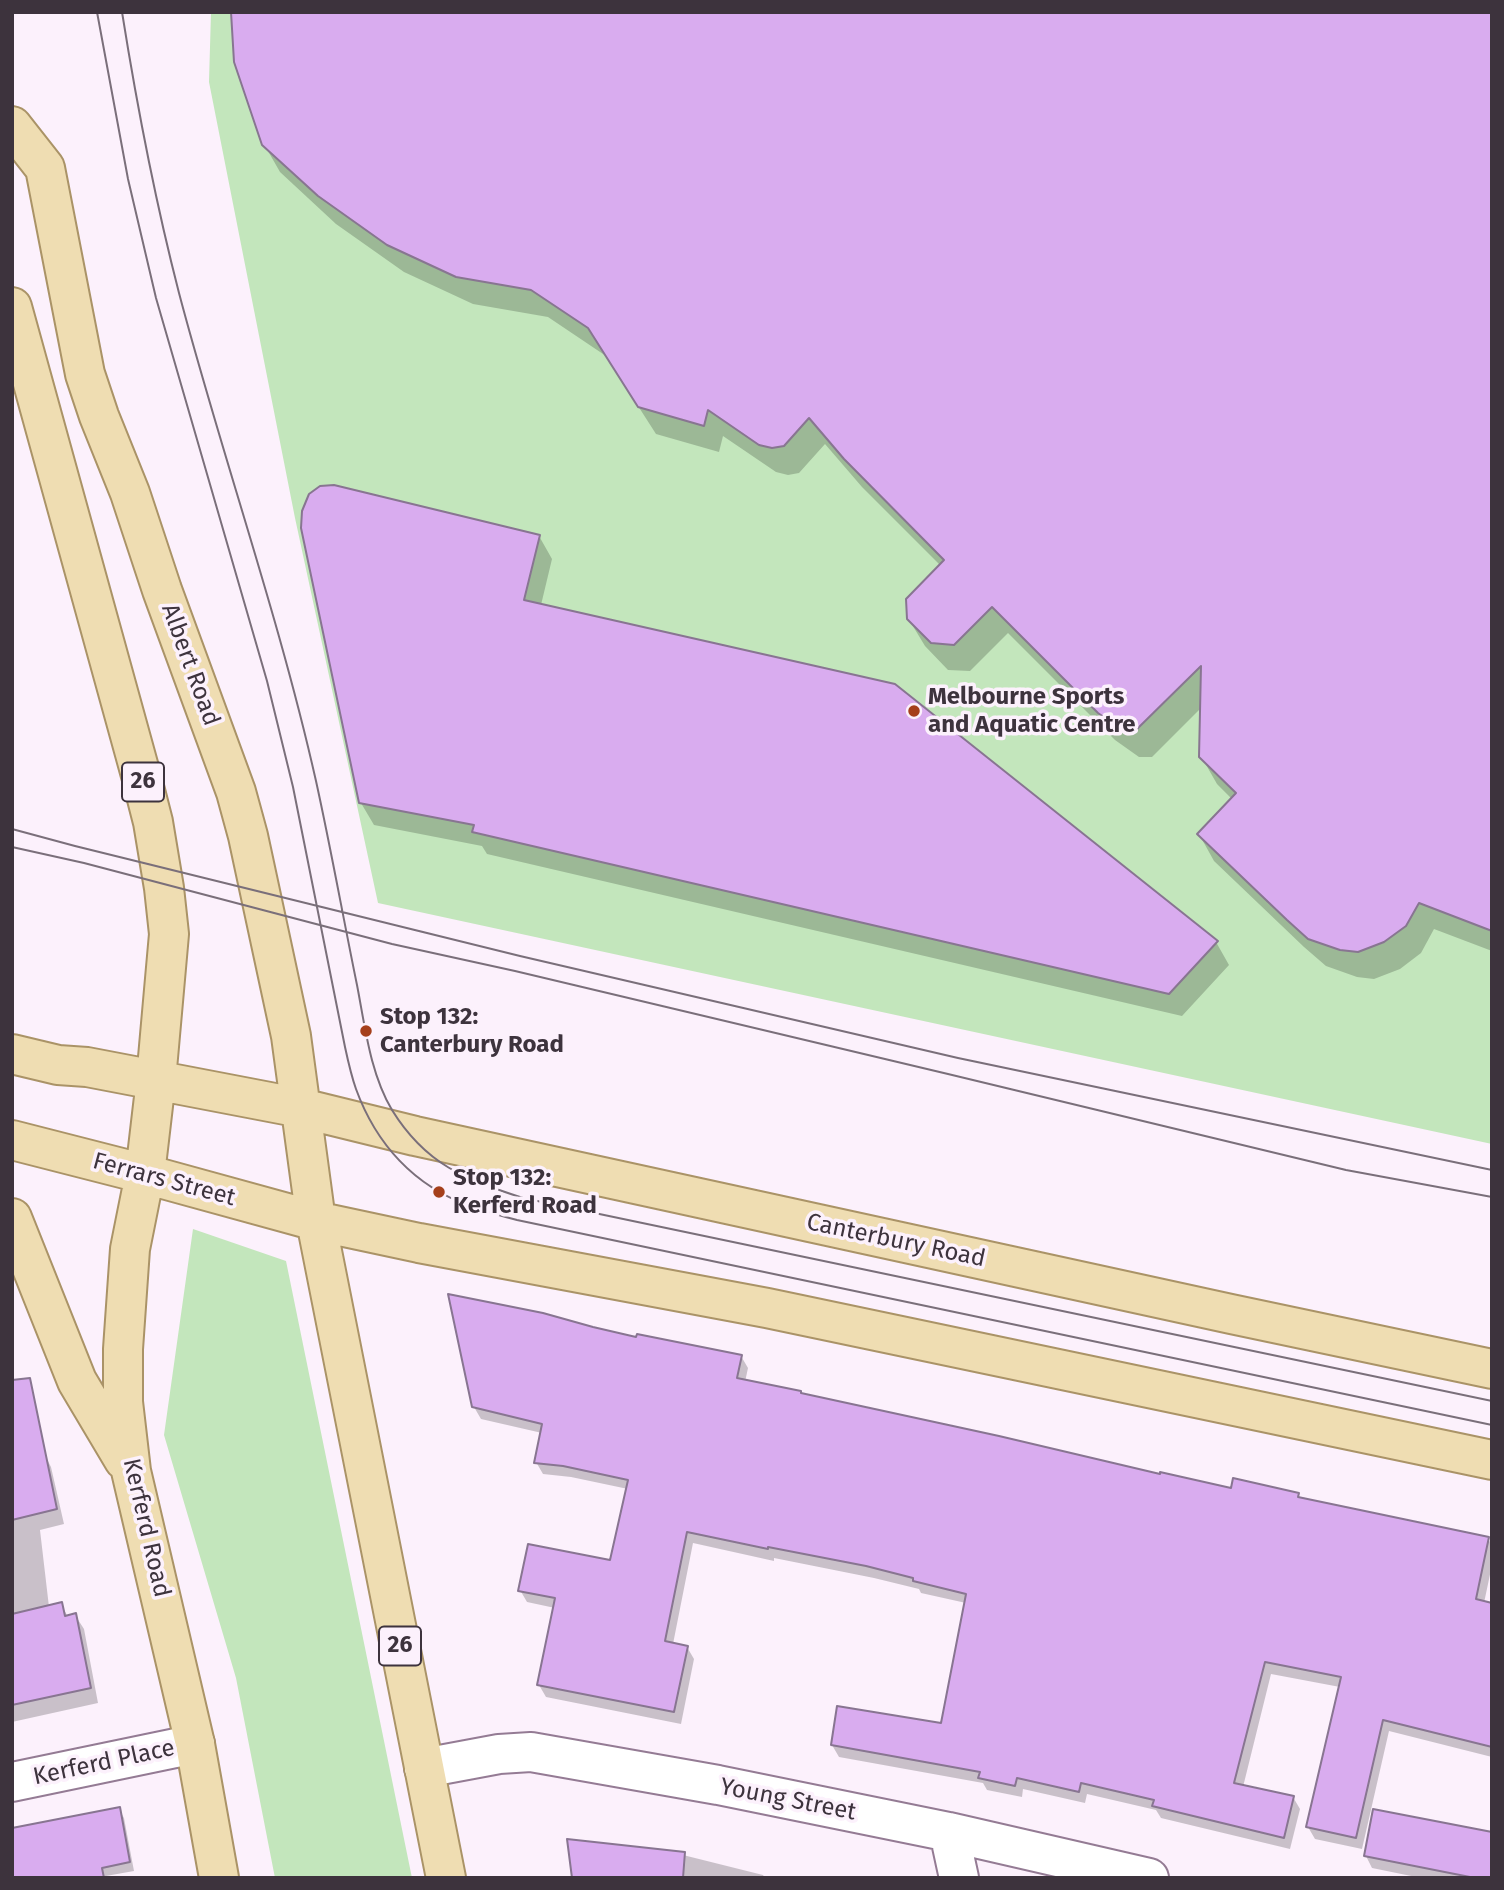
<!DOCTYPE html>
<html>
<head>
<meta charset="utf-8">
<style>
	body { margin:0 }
	#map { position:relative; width:1504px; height:1890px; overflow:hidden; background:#fcf1fc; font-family:"Fira Sans",sans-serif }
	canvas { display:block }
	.frame { position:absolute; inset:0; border:14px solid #3d333d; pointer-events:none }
</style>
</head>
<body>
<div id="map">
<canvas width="1504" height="1890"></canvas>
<div class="frame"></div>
</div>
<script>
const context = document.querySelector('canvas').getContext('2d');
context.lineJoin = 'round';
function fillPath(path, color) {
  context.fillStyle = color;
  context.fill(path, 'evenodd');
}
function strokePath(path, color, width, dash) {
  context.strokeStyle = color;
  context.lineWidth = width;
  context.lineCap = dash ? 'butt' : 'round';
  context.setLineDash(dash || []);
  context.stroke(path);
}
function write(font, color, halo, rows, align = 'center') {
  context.font = font + ' "Fira Sans",sans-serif';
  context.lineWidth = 7;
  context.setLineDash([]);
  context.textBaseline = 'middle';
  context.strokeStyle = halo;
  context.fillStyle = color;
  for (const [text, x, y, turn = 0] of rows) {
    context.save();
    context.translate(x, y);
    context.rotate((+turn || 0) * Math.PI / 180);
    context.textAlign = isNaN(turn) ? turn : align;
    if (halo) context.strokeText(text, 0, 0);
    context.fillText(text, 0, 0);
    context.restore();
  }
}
const green = new Path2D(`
	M 211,12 L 1492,12 L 1492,1144 L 378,903 L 295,518 L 209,82 Z
	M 193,1229 L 286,1261 L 412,1878 L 275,1878 L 236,1678 L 164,1435 Z`);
const shadow = new Path2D(`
	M 1492,12 L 1492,951 L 1434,929 L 1421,953 L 1400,969 L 1374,979 L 1357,977 L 1326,966 L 1304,947 L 1214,861 L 1199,834 L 1232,799 L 1217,784 L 1201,756 L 1202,707 L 1152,757 L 1139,757 L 1115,740 L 1008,633 L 970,671 L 948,670 L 925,646 L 908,618 L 941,566 L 862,487 L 825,444 L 799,473 L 788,475 L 776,472 L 723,436 L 719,452 L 656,434 L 606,356 L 548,317 L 473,304 L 404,272 L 336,224 L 280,172 L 264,144 Z
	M 539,536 L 552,559 L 541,605 L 1216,942 L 1229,965 L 1182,1016 L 487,854 L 482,846 L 374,825 L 361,803 Z
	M 593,1329 L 741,1356 L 748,1368 L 745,1382 L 1232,1490 L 1298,1494 L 1301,1500 L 1488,1539 L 1492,1545 L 1492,1565 L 1484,1603 L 1492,1605 L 1492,1757 L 1389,1731 L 1362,1849 L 1315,1839 L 1308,1827 L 1340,1687 L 1271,1674 L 1243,1787 L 1293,1797 L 1300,1809 L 1290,1849 L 1161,1818 L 1156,1810 L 1087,1794 L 1085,1803 L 1023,1789 L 1022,1797 L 987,1790 L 983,1783 L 839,1757 L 832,1745 L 942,1725 L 966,1603 L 921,1593 L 919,1589 L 874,1578 L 774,1558 L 774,1561 L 693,1543 L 673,1644 L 687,1647 L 694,1659 L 681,1724 L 546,1697 L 539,1685 L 555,1608 L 527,1602 L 520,1590 L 611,1562 L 628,1489 L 571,1477 L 543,1474 L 536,1462 L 542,1433 L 481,1419 L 474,1407 Z
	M 12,1408 L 36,1438 L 51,1467 L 64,1524 L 40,1530 L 49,1607 L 61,1604 L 68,1617 L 75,1615 L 84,1629 L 98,1703 L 12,1722 Z
	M 119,1809 L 124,1818 L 134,1871 L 106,1876 L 106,1878 L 12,1878 Z
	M 671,1852 L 763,1875 L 765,1878 L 574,1878 Z
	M 1366,1856 L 1492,1878 L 1421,1878 L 1372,1868 Z`);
const building = new Path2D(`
	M 231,12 L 1492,12 L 1492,931 L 1419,903 L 1406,926 L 1384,942 L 1358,952 L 1340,950 L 1308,939 L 1287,920 L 1197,834 L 1236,793 L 1199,757 L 1201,666 L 1136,730 L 1122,730 L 1098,713 L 992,607 L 954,645 L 931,643 L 907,619 L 906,599 L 944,560 L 844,459 L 809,418 L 784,446 L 772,448 L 759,445 L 708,410 L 704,426 L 638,407 L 588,328 L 531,290 L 456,277 L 387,245 L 318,196 L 262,145 L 234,62 Z
	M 334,485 L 540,535 L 524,600 L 895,684 L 1218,941 L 1169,994 L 472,832 L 474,825 L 359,803 L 301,528 L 302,511 L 309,494 L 320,486 Z
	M 448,1294 L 543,1313 L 593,1327 L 636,1337 L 637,1334 L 742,1355 L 737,1378 L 801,1391 L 801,1393 L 999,1436 L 1160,1474 L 1160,1472 L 1231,1488 L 1233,1478 L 1299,1493 L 1298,1497 L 1489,1537 L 1476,1599 L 1492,1603 L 1492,1747 L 1383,1720 L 1356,1838 L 1306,1827 L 1341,1677 L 1265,1662 L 1234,1783 L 1294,1796 L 1284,1838 L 1152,1806 L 1154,1800 L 1081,1783 L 1079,1792 L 1017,1778 L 1015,1786 L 978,1778 L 980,1772 L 831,1745 L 837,1706 L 941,1723 L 966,1594 L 913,1581 L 913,1578 L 866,1566 L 768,1547 L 768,1549 L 687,1532 L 665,1641 L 688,1646 L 674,1712 L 537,1685 L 555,1598 L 518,1591 L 528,1544 L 610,1560 L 628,1480 L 563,1466 L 534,1463 L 542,1424 L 472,1407 Z
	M 30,1378 L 57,1509 L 12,1520 L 12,1380 Z
	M 62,1602 L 65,1616 L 76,1613 L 91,1688 L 12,1705 L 12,1614 Z
	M 120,1807 L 130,1862 L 102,1868 L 104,1878 L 12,1878 L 12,1828 Z
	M 1373,1809 L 1492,1832 L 1492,1878 L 1475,1878 L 1364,1856 Z
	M 567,1839 L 685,1852 L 683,1878 L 572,1878 Z`);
const minor = new Path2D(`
	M 424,1768 L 499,1754 L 531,1752 L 718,1785 L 949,1832 L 1149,1878
	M 12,1782 L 195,1744
	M 949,1832 L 959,1878`);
const primary = new Path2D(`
	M 12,126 L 45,168 L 85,374 L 99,416 L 130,493 L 162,590 L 236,792 L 248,836 L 291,1036 L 316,1221 L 446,1878
	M 12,307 L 142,779 L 153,822 L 164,888 L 169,934 L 156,1080 L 145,1174 L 130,1249 L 123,1349 L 123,1402 L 131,1471 L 195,1744 L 219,1878
	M 12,1054 L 58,1065 L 87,1067 L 301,1108 L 415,1136 L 1231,1314 L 1492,1369
	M 12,1140 L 145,1174 L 316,1221 L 419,1243 L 767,1308 L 1492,1460
	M 12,1218 L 77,1381 L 124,1460`);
const tram = new Path2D(`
	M 97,12 L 128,179 L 156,298 L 267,681 L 293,787 L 345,1047 C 348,1061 351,1075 356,1089 C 376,1144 414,1186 470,1206 C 485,1211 501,1216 517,1220 L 1492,1425
	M 122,12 C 137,106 155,200 179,293 C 222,456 279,616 316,781 C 331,849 343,917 357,985 C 365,1026 370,1073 392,1110 C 426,1165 465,1179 523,1198 L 1492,1401
	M 12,829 L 75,846 L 520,956 L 958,1058 L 1492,1170
	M 12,847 L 84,863 L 392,944 L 515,971 L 948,1074 L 1346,1170 L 1492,1197`);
const markers = [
	[914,711,7,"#a53f1b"],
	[366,1031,7,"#a53f1b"],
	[439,1192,7,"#a53f1b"]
];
const shields = [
	[143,782,42],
	[400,1646,42]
];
const shieldNames = [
	["26",143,782],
	["26",400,1646]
];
const streetNames = [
	["Albert Road",190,665,70],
	["Ferrars Street",164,1180,15],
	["Canterbury Road",896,1241,12],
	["Kerferd Road",146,1528,77],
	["Kerferd Place",104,1763,-12],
	["Young Street",788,1800,11]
];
const poiNames = [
	["Melbourne Sports",928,697],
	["and Aquatic Centre",928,725],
	["Stop 132:",380,1017],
	["Canterbury Road",380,1045],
	["Stop 132:",453,1178],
	["Kerferd Road",453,1206]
];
fillPath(green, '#c3e6bc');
fillPath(shadow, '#0003');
fillPath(building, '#d9acef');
strokePath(building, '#887591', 2);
strokePath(minor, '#947b94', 42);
strokePath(primary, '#aa9367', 42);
strokePath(minor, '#fff', 38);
strokePath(primary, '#efddb2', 38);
strokePath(tram, '#7a6f7a', 2);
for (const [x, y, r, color] of markers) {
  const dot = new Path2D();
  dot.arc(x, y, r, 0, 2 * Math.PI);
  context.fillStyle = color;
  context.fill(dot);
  strokePath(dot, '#fcf1fc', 2.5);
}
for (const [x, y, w] of shields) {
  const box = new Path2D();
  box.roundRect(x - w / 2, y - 19.5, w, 39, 5);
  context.fillStyle = '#fcf1fc';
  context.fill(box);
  strokePath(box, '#3d333d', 2);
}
write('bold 23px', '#3d333d', null, shieldNames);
write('24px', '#3d333d', '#fcf1fc', streetNames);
write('bold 24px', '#3d333d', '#fcf1fc', poiNames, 'left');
</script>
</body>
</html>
